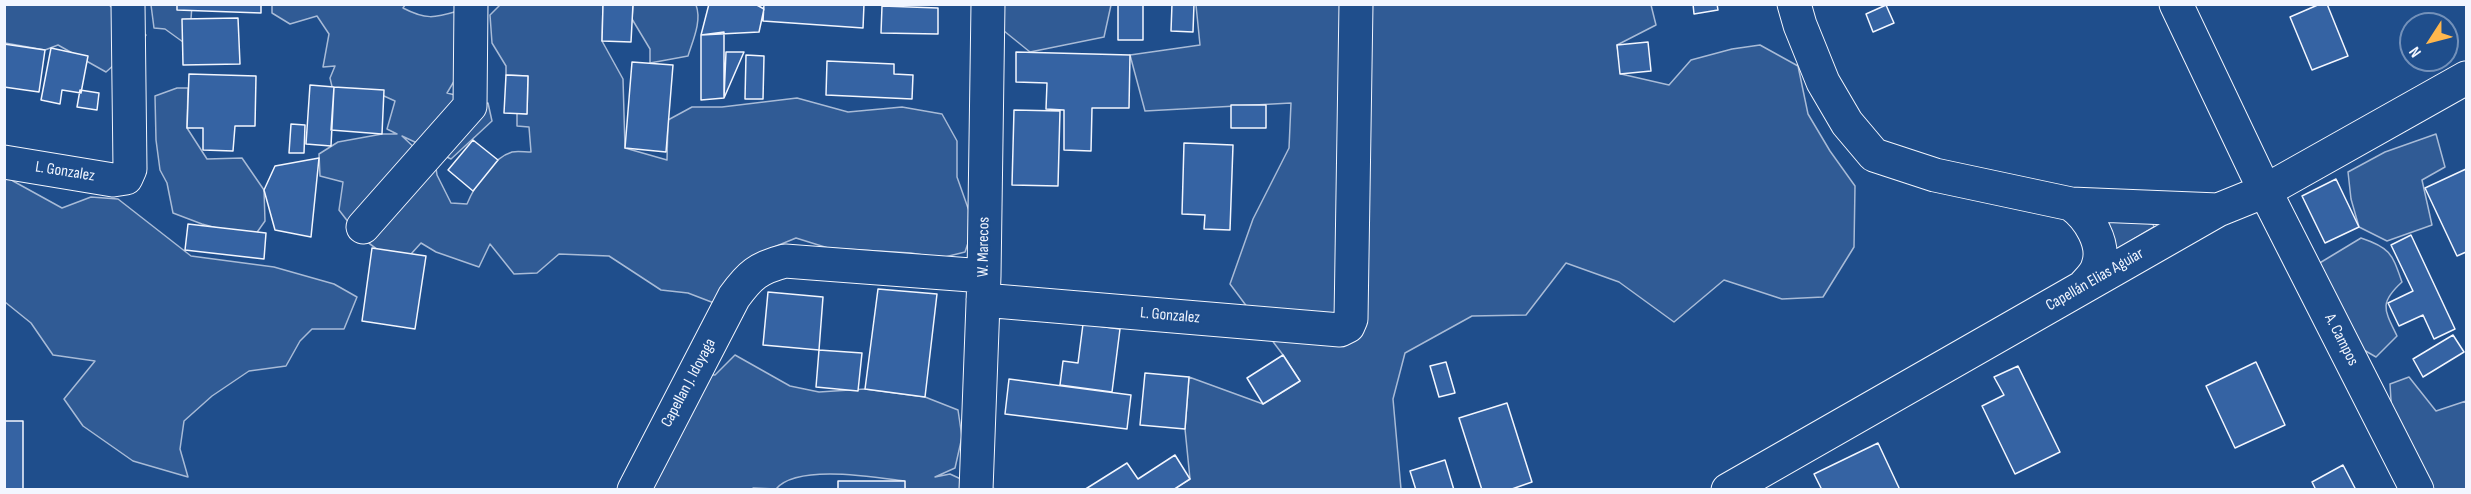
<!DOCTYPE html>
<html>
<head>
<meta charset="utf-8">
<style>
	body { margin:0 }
	#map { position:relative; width:2471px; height:494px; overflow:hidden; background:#1f4e8c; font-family:"Sofia Sans Condensed",sans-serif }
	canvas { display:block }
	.frame { position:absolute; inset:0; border:6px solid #f2f6ff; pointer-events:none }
	.north { position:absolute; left:2399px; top:12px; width:60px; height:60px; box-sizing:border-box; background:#1f4e8c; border:2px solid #7391ba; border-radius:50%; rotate:234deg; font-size:16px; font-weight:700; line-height:24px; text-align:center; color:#f2f6ff }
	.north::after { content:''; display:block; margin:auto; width:21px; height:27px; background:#ffb74d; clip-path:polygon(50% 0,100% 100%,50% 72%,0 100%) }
</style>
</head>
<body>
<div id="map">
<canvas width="2471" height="494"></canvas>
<div class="frame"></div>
<div class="north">N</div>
</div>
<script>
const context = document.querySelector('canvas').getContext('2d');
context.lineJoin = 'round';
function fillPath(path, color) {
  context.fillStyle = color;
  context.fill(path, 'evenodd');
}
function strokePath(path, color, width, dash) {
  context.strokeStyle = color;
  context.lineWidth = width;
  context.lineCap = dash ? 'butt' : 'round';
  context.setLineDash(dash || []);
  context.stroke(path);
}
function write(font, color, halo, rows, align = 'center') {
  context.font = font + ' "Sofia Sans Condensed",sans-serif';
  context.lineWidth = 4.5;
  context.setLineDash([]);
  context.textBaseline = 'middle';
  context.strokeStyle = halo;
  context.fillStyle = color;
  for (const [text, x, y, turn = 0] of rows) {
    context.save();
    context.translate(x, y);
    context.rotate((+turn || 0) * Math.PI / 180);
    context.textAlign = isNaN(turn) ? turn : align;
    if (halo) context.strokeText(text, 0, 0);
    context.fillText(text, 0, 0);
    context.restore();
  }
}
const green = new Path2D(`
	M 4,5 L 109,5 L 146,35 L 139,48 L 125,55 L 106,72 L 58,45 L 45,50 L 5,43 Z
	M 151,5 L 192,5 L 191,19 L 203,25 L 183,42 L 165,29 L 154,28 Z
	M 272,5 L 405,5 L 403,8 C 426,20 434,18 458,11 L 456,78 L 447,93 L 455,95 L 465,109 L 488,103 L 492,121 L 451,159 L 402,136 L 419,152 L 435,161 L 437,175 L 451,203 L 467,204 C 474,187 492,158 512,152 C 517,151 525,152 531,152 L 529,127 L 517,126 L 517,113 L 527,114 L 528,76 L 506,75 L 506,66 L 492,43 L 490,15 L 500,5 L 603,5 L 602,41 L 623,79 L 625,148 L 667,160 L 668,120 L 692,107 L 722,107 L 797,98 L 848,112 L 902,107 L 942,114 L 957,141 L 957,177 L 974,225 L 965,252 L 941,258 L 911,253 L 828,248 L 796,238 L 762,252 L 714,303 L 688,293 L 661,290 L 609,256 L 559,254 L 537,273 L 514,274 L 490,244 L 479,267 L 436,252 L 421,243 L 411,254 L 394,260 C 369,246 356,233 339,210 L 343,182 L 320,176 L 319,154 L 338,142 L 382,134 L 397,134 L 387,129 L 395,101 L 384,96 L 367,102 L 334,95 L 330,78 L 335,66 L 323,67 L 329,34 L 317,16 L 290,24 L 272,13 Z
	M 633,5 L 696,5 C 702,21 693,40 688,56 L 650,63 L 650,49 L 632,19 Z
	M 988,5 L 1111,5 L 1104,37 L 1030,52 L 988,18 Z
	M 1196,5 L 1651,5 L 1656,25 L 1617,45 L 1621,74 L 1669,85 L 1691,60 L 1732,49 L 1760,45 L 1798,66 L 1808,114 L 1830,151 L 1855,186 L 1854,247 L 1823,297 L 1782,299 L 1724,280 L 1674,322 L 1619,282 L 1566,263 L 1526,315 L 1472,316 L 1405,353 L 1393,399 L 1401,489 L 1173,489 L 1190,479 L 1185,429 L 1189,377 L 1263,404 L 1300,381 L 1283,355 L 1230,284 L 1253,219 L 1289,148 L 1291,103 L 1145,111 L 1130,55 L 1200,45 Z
	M 177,88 L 188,88 L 187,128 L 207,159 L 242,158 L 264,190 L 265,221 L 253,238 L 202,224 L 173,213 L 167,183 L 160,170 L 156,140 L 155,96 Z
	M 2436,134 L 2445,167 L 2422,180 L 2432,225 L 2387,241 L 2359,227 L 2351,199 L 2348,172 L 2385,152 Z
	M 4,173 L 13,181 L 62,208 L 91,197 L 118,199 L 191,256 L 274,267 L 334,284 L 357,297 L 344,329 L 312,329 L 300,341 L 286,366 L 249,371 L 212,396 L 184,421 L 180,449 L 188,477 L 133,461 L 83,426 L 64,399 L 95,361 L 53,355 L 31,323 L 5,302 Z
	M 2096,216 L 2153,224 L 2154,227 L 2112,252 Z
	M 2361,238 C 2391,248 2392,254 2402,282 C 2379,303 2384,309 2397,336 L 2376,357 L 2357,346 L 2318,264 Z
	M 735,355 L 790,386 L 819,392 L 865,389 L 925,397 L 958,410 L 962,437 L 955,468 L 935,477 L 950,474 L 976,486 L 997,489 L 905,489 L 904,481 C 873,477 797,464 776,489 L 753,488 L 752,490 L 639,489 L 688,373 L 715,375 Z
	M 2409,377 L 2436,411 L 2466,401 L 2466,489 L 2405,489 L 2392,417 L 2390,384 Z`);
const building = new Path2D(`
	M 177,4 L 261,4 L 261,13 L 177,10 Z
	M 603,4 L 633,4 L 631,42 L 602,41 Z
	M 709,4 L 755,4 L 764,9 L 759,32 L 701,35 Z
	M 764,4 L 864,4 L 863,28 L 763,21 Z
	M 1118,4 L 1143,4 L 1143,40 L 1118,40 Z
	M 1172,4 L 1194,4 L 1193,32 L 1171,31 Z
	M 1693,4 L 1717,4 L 1718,10 L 1694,14 Z
	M 2320,4 L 2327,4 L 2348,56 L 2312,70 L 2290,17 Z
	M 1886,5 L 1894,23 L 1873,32 L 1866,14 Z
	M 882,6 L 938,8 L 938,34 L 881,33 Z
	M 238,18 L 240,64 L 183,65 L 182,19 Z
	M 724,32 L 724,98 L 701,100 L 701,35 Z
	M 1648,42 L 1651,71 L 1620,74 L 1617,45 Z
	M 4,44 L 45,50 L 39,92 L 4,87 Z
	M 51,48 L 88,56 L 81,93 L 62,90 L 60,104 L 41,100 Z
	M 726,52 L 744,52 L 724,98 Z
	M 1016,52 L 1130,55 L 1129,108 L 1092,108 L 1091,151 L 1064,150 L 1064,110 L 1046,109 L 1047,83 L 1016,82 Z
	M 746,55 L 764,56 L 763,99 L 745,99 Z
	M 827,61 L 894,64 L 894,74 L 913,75 L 912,99 L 826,95 Z
	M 632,62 L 673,65 L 666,152 L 625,148 Z
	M 189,74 L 256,76 L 255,126 L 235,126 L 233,151 L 203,150 L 203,128 L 187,128 Z
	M 506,75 L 528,76 L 527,114 L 504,113 Z
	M 310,85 L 334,87 L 331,146 L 306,144 Z
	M 334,87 L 384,90 L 382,134 L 331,130 Z
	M 80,90 L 99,93 L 97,110 L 77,107 Z
	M 1231,105 L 1266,105 L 1266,128 L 1231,128 Z
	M 1014,110 L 1060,111 L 1058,186 L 1012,185 Z
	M 291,124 L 305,125 L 304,153 L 289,153 Z
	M 473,140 L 498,160 L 473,191 L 448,170 Z
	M 1184,143 L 1233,145 L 1230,230 L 1204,229 L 1205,215 L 1182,214 Z
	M 319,158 L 311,237 L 275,230 L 264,190 L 275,166 Z
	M 2466,169 L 2466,252 L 2457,256 L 2425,188 Z
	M 2336,179 L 2359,227 L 2325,243 L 2302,196 Z
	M 188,224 L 266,233 L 264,259 L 185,250 Z
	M 2411,235 L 2455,329 L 2434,339 L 2423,315 L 2399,326 L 2388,303 L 2413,291 L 2391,245 Z
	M 372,248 L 426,256 L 415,329 L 362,321 Z
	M 878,289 L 937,294 L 925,397 L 865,389 Z
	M 768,292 L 823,297 L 819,350 L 763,345 Z
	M 1083,324 L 1120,329 L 1112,392 L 1060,385 L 1063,361 L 1078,363 Z
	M 2453,335 L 2464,352 L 2423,377 L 2413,359 Z
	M 819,350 L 862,353 L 858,391 L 816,387 Z
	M 1283,355 L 1300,381 L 1263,404 L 1247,378 Z
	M 1446,362 L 1455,393 L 1439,397 L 1430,366 Z
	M 2256,362 L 2285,425 L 2235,448 L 2206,386 Z
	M 2018,366 L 2060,452 L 2015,474 L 1982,406 L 2004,395 L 1994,377 Z
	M 1145,373 L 1189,377 L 1185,429 L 1140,425 Z
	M 1009,379 L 1131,395 L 1127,429 L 1005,414 Z
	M 1507,403 L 1532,482 L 1509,490 L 1482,490 L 1459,418 Z
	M 4,421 L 23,421 L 23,490 L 4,490 Z
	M 1878,443 L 1900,490 L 1822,490 L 1814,474 Z
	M 1175,455 L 1190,479 L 1173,490 L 1084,490 L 1127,463 L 1138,479 Z
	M 1445,460 L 1454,490 L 1416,490 L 1410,471 Z
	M 2343,465 L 2356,490 L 2316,490 L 2312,482 Z
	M 838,481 L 905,481 L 905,490 L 838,490 Z`);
const minor = new Path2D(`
	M 1794,4 L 1800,25 L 1823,82 L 1847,123 L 1874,155 L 1935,175 L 2071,204 L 2218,210
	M 2176,4 L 2265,191 L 2417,490
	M 4,162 L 113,180 L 126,178 L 130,169 L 128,4
	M 2071,204 C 2089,217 2106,244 2098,266 C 2096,274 2089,280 2084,286
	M 363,227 L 470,106 L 471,4
	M 983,300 L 1340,330 L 1348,326 L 1351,319 L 1356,4
	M 634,490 L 734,297 C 750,275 758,268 785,261 L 984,276
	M 976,490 L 984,276 L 988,4
	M 1728,490 L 2218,210 L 2265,191 L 2466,78`);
const streetNames = [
	["L. Gonzalez",65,172,9],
	["W. Marecos",984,247,-89],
	["Capellán Elias Aguiar",2095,280,-30],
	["L. Gonzalez",1170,316,5],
	["A. Campos",2341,340,63],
	["Capellan J. Idoyaga",689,383,-62]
];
fillPath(green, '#305b95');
strokePath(green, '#a8bbd7', 1.5);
fillPath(building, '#3563a3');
strokePath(building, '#f2f6ff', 1.5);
strokePath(minor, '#f2f6ff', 35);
strokePath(minor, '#1f4e8c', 33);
write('16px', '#f2f6ff', '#1f4e8c', streetNames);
</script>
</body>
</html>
